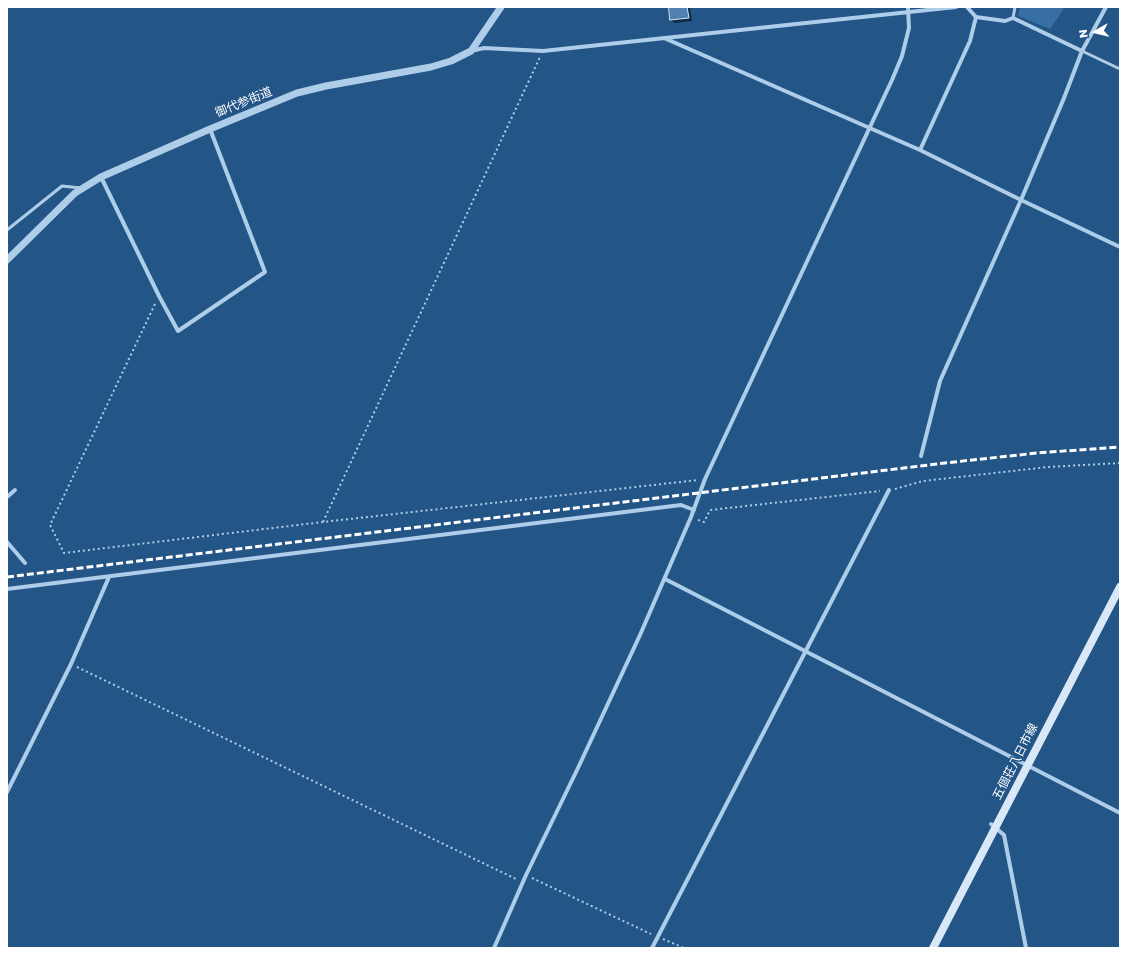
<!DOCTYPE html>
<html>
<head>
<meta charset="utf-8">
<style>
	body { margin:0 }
	#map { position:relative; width:1127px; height:955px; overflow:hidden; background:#235587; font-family:Poppins,sans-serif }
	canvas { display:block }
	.frame { position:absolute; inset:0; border:8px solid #fff; pointer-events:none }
	.north { position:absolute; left:1075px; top:12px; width:40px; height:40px; -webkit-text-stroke:3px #235587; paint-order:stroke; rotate:262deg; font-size:11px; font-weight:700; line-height:16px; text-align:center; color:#fff }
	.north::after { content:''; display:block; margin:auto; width:14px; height:18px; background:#fff; clip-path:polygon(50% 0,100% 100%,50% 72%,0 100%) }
</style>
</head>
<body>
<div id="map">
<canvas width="1127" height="955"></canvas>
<div class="frame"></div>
<div class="north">N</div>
</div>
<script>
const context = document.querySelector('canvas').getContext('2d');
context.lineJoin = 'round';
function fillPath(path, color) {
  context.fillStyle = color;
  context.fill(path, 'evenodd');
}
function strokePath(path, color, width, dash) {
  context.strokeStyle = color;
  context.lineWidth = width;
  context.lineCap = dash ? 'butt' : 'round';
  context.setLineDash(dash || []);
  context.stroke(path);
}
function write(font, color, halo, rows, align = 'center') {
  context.font = font + ' Poppins,"Noto Sans JP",sans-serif';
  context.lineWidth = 3;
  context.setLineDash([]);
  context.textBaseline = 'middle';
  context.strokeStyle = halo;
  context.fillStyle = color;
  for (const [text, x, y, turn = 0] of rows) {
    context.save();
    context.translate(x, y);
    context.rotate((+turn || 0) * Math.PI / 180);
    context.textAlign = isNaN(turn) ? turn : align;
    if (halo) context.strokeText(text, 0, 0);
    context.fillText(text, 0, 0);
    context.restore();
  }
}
const green = new Path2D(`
	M 1020,7 L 1063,7 L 1063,10 L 1050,29 L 1018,16 Z`);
const shadow = new Path2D(`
	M 670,7 L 690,7 L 692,21 L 675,23 L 671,20 Z`);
const building = new Path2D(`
	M 669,7 L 687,7 L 689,18 L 670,20 Z`);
const path = new Path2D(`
	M 155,304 L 50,525 L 64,553 L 323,522 L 698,480
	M 895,489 L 923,481 L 1048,467 L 1120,463
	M 698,520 L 704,522 L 710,510 L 880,491
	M 323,522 L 540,57
	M 77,667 L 518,880
	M 532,878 L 651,934
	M 663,939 L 684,948`);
const service = new Path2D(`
	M 1013,18 L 1015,7
	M 1082,51 L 1120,69
	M 7,230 L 62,186 L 81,188`);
const minor = new Path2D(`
	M 967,7 L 976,17 L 1005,21 L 1013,18 L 1082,51
	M 664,38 L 920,150 L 1021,200 L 1120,247
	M 471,51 L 484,48 L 543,51 L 956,7
	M 920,150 L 970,41 L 976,17
	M 101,177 L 159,296 L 178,331 L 265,272 L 210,129
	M 921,456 L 940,381 L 1021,200 L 1064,98 L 1082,51 L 1106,7
	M 7,497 L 15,490
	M 7,542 L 25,563
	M 665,579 L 1120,813
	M 7,589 L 681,505 L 694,510
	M 7,792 L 71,664 L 109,577
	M 991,824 L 1004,835 L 1026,948
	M 494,948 L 526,875 L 578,768 L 640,635 L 691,517 L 705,479 L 892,80 L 902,56 L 909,28 L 908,7
	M 652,948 L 889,490`);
const tertiary = new Path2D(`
	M 7,260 L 75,193 L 101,177 L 210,129 L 297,93 L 326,86 L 431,67 L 451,61 L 471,51 L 501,7`);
const secondary = new Path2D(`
	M 933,948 L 1120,587`);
const rail = new Path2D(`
	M 7,577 L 945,463 L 1037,453 L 1120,447`);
const streetNames = [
	["御代参街道",244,103,-22],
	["五個荘八日市線",1016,762,-63]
];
fillPath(green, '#3870a4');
fillPath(shadow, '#0007');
fillPath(building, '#5081b1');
strokePath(building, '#d2e5f7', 1);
strokePath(path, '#aecde9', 2, [2, 3]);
strokePath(service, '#aecde9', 3);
strokePath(minor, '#aecde9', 4);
strokePath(tertiary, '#aecde9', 7);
strokePath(secondary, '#d9e8f7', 8);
strokePath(rail, '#fff', 3, [7, 3]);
write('12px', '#fff', '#235587', streetNames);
</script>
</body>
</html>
